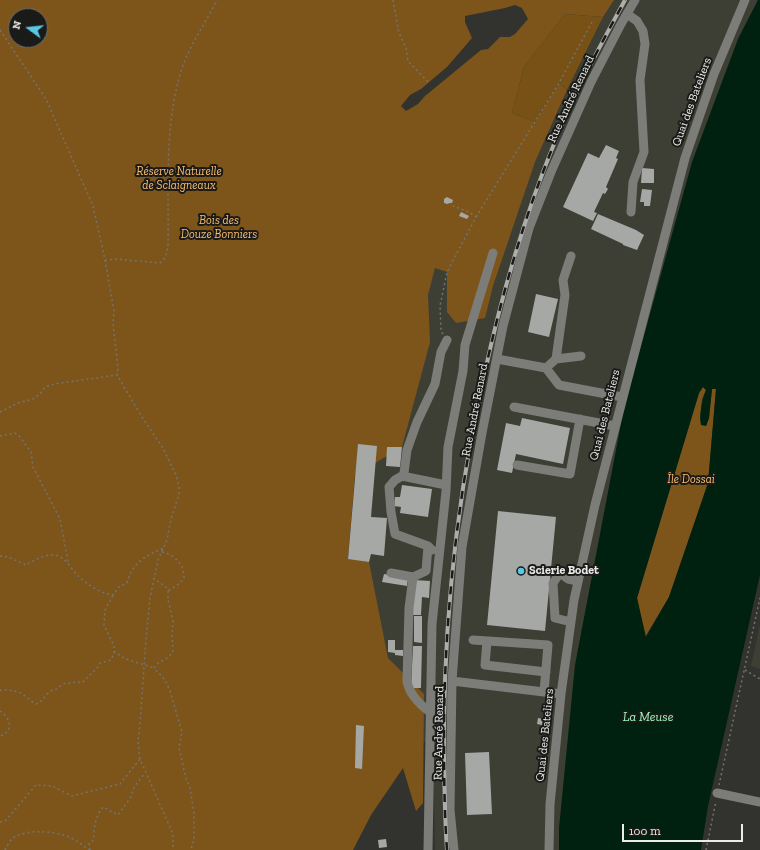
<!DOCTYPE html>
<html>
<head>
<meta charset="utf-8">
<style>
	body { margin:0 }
	#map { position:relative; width:760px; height:850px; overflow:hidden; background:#32332e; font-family:"Zilla Slab",serif }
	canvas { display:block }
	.north { position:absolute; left:8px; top:8px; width:40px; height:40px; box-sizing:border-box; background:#1a1a18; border:1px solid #6e6e6c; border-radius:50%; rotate:285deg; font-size:11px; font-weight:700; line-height:16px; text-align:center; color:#ebece9 }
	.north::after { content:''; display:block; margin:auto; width:14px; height:18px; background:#59c8e4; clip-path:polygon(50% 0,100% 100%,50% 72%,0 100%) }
	.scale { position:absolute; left:622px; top:824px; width:121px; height:18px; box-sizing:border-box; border:2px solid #ebece9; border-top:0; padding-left:5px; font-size:12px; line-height:14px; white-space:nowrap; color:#ebece9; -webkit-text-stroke:3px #1a1a18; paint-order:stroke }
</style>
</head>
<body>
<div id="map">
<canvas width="760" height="850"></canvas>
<div class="north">N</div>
<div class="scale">100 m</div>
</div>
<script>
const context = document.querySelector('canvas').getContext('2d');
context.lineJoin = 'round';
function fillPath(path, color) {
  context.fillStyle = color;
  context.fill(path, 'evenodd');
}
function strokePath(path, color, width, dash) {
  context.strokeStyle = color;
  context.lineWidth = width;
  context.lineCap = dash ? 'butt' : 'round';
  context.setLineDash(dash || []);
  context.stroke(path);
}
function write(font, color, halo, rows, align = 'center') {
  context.font = font + ' "Zilla Slab",serif';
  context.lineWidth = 4;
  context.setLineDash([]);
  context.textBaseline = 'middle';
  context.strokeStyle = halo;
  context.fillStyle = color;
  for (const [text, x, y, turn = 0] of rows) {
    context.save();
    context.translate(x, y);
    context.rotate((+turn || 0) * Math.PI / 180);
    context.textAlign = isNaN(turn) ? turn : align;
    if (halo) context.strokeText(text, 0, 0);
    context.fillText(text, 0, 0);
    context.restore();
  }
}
const built = new Path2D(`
	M 614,0 L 758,0 L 738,39 L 559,828 L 559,850 L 435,850 L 433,742 L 385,743 L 348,559 L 358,445 L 400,274 L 535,162 L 567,90 L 603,17 Z
	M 760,624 L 760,669 L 751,666 Z`);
const green = new Path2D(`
	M 565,14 L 603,17 L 567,90 L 559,83 L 535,122 L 512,113 L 524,67 Z`);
const forest = new Path2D(`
	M 0,0 L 614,0 L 603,17 L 565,14 L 524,67 L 512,113 L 535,122 L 559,83 L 567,90 L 535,162 L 493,286 L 485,318 L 456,323 L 447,312 L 447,272 L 435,268 L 428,295 L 430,342 L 402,447 L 355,475 L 348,558 L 369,562 L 388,658 L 424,694 L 423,803 L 416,811 L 403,768 L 371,815 L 353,850 L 0,850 ZM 515,5 L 522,8 L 528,19 L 515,34 L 510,37 L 500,37 L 488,49 L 481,50 L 425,96 L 418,104 L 406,111 L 401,106 L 410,95 L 421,89 L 447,67 L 472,38 L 465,22 L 465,16 L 505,8 ZM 16,16 L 40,16 L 40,40 L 16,40 Z
	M 703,387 L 706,390 L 702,399 L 700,420 L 706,426 L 709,418 L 712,389 L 716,389 L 708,483 L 669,597 L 645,637 L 637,598 L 699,393 Z`);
const water = new Path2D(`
	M 758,0 L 760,0 L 760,575 L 708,806 L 701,850 L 559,850 L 559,828 L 575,665 L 624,408 L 692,162 L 738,39 ZM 703,387 L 706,390 C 702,400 699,414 701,425 L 706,426 L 709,418 L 712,389 L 716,389 L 708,483 L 669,597 L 646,637 L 637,598 L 699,393 Z`);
const building = new Path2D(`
	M 606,145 L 619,151 L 616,158 L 618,159 L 606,187 L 608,189 L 605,194 L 603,193 L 594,212 L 597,213 L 593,221 L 563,207 L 588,153 L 599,158 Z
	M 642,168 L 654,169 L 654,183 L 641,183 Z
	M 642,189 L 652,190 L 650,206 L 644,206 L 644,202 L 640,202 Z
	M 447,197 L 453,200 L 452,203 L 450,203 L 447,204 L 444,203 L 444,199 Z
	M 461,212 L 469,216 L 467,219 L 459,216 Z
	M 598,214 L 636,230 L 644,235 L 637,250 L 623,245 L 623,244 L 591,229 Z
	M 536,294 L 558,299 L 549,337 L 528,332 Z
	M 522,418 L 570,428 L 563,464 L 516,454 L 512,473 L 497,470 L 506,423 L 520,426 Z
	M 358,444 L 377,446 L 371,517 L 387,518 L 384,556 L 371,554 L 369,562 L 348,559 Z
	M 387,447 L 402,447 L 400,467 L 386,466 Z
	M 402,485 L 432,489 L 428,517 L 400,513 L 401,507 L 394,506 L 395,497 L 400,497 Z
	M 498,511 L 556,517 L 545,631 L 487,625 Z
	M 384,574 L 408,578 L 407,586 L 382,582 Z
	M 414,580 L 430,581 L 429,598 L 422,597 L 421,615 L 412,615 Z
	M 414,616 L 422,616 L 422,643 L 414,642 Z
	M 388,640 L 395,640 L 395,650 L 403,650 L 403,656 L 395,655 L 395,653 L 388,652 Z
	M 413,646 L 422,646 L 421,688 L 411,688 Z
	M 538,718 L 548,720 L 547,726 L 537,724 Z
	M 356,725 L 364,726 L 362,769 L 355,768 Z
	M 489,752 L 492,814 L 467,815 L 465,753 Z
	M 386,839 L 387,847 L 379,848 L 378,840 Z`);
const path = new Path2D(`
	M 393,0 L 399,33 L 406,48 L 408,61 L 429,83
	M 0,30 L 46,99 L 93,206 L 105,260 L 114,311 L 113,323 L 118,369 L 117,375 L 142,417 L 163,448 L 176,475 L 179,487 L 179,494 L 171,519 L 167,540 L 158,560 L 150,598 L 146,639 L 140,723 L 138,742 L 140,759 L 173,834 L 173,850
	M 476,217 L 559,83 L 593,20
	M 105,260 L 117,259 L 160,263 C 166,259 167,252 168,245 C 169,187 164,128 181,71 C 188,48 206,22 217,0
	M 443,334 L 441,331 L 440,306 L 447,272 L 476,217 L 469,212 L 453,206
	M 0,412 L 18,403 L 33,399 L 40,394 L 45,387 L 54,384 L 117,375
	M 0,436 L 15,433 L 20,437 L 31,452 L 33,467 L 60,519 L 68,562
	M 162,552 C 175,555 184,564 184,578 L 180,583 L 168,591
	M 0,556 L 8,557 L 26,565 C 34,560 45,554 55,555 C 66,557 71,569 78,576 C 87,584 101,594 113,595 L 119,587 L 127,583 C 132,563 146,555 164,548
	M 153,578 L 166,587 L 168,591 L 168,600 L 173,620 L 172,636 L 173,651 L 169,657 L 158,663 L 154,668 L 165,680 L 170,691 L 182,732 L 179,747 L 186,779 L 190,787 L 194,814 L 194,839 L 191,850
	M 114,651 C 124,661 141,663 154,668
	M 745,670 L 760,679
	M 0,691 L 1,690 C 10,690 18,690 25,696 C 29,699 32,702 36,704 C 44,700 43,698 48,693 C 53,688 56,692 62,684 L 77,682 L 82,683 L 98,667 L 100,663 L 111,660 L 114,653 L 114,646 L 104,625 L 105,610 L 113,595
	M 0,711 C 2,713 6,715 7,718 C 12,727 9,733 0,736
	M 719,785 L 760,598
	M 0,822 L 6,820 L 36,785 L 52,786 L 72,796 L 120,784 L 140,759
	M 5,850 C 7,847 9,842 12,839 C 24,828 57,831 71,838 C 78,841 83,846 89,850
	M 90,850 L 89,844 L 91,843 L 94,839 C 93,829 96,815 103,807 L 118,815 L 131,797 L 134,787 L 145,773
	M 706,850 L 716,801`);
const minor = new Path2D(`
	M 627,14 L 637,21 L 643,31 L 645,44 L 640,80 L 644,152 L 633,182 L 631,212
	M 497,359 L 546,368 L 559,385 L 622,397
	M 556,359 L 581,356
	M 546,368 L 556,359 L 565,295 L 563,280 L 571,256
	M 514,407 L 615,426
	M 517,465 L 570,474 L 580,419
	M 404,473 L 407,450 L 417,422 L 435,384 L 441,352 L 447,340
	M 428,546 L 426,571 L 413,577 L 409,608 L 407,681 C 409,693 419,704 430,712
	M 432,550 L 428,546 L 395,534 L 391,512 L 389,487 L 395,480 L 402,476 L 446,485
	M 391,573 L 413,577
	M 571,622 L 555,618 L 553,583 L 560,573 L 568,579 L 578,581
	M 473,640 L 548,645 L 544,692
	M 487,641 L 485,665 L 546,672
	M 452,681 L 561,694
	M 717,793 L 760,802
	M 428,850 L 432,624 L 446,491 L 448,447 L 463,371 L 465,345 L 493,253
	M 454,850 L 450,810 L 452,681 L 462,547 L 482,433 L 503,326 L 529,228 L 551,172 L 591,82 L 621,24 L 635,0
	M 549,850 L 550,804 L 561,694 L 574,600 L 595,505 L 685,158 L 714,74 L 745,0`);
const rail = new Path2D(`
	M 447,850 C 444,809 444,767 444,726 C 445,598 461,470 491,345 C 509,268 533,191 565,118 C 582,78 604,39 625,0`);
const markers = [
	[521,571,4,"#59c8e4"]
];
const streetNames = [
	["Rue André Renard",571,99,-65],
	["Quai des Bateliers",692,102,-70],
	["Rue André Renard",475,410,-79],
	["Quai des Bateliers",605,415,-76],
	["Rue André Renard",439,733,-89],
	["Quai des Bateliers",545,735,-84]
];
const parkNames = [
	["Réserve Naturelle",179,172],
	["de Sclaigneaux",179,186],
	["Bois des",219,221],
	["Douze Bonniers",219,235],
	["Île Dossai",691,480]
];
const poiNames = [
	["Scierie Bodet",529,571]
];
const waterNames = [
	["La Meuse",648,717]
];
fillPath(built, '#3d3e34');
fillPath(green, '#785116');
fillPath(forest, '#7d551b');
fillPath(water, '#00210f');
fillPath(building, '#a5a8a4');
strokePath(path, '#737470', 1.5, [2, 3]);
strokePath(minor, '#7c7d78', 9);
strokePath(rail, '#adaeaa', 4);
strokePath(rail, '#1a1a18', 2.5, [8]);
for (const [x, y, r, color] of markers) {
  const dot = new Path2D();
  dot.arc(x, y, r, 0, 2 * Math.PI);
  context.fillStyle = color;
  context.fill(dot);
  strokePath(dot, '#1a1a18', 1.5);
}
write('12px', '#ebece9', '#1a1a18', streetNames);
write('italic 12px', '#fbbe6f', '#1a1a18', parkNames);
write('bold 12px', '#ebece9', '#1a1a18', poiNames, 'left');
write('italic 13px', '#9cf7bd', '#1a1a18', waterNames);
</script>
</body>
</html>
